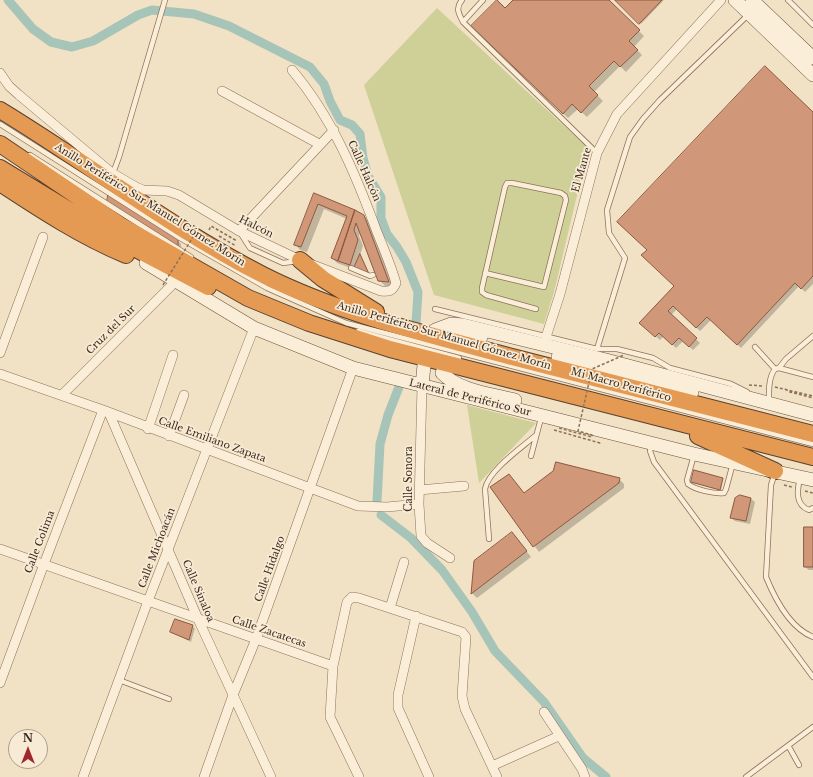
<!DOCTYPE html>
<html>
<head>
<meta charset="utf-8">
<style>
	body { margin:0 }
	#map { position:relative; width:813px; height:777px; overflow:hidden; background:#f1e1c5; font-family:"Libre Baskerville",serif }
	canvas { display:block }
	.north { position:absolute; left:8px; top:729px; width:40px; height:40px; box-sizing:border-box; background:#f8ebd5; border:1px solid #ad9e8c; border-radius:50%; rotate:0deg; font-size:11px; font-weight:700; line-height:16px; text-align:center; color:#3d2b1e }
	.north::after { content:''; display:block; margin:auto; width:14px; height:18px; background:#a0262f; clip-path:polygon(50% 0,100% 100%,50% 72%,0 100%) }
</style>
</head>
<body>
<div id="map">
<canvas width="813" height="777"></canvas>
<div class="north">N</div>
</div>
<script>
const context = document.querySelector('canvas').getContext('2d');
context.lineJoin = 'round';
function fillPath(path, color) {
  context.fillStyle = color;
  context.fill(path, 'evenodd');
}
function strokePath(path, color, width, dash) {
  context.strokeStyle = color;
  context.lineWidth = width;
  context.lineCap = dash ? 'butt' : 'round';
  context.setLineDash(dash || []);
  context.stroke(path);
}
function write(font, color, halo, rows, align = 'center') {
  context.font = font + ' "Libre Baskerville",serif';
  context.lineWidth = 3.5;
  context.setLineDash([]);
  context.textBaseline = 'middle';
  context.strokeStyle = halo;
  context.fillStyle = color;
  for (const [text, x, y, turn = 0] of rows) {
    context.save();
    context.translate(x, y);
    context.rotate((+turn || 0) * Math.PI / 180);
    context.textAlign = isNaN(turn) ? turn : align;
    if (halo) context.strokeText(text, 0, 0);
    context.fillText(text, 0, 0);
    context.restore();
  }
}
const green = new Path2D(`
	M 437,8 L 590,150 L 583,170 L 554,292 L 544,324 L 434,295 L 364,85 Z
	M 467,405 L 536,423 L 479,483 Z`);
const shadow = new Path2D(`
	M 514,0 L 607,0 L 644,36 L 634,47 L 642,55 L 626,72 L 620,66 L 594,92 L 603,101 L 587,117 L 578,109 L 568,118 L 473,26 L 505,9 Z
	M 616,0 L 664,0 L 641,24 Z
	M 813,113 L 813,284 L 805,292 L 799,286 L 741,348 L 711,320 L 700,331 L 677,309 L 671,315 L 700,343 L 693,350 L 683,341 L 676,348 L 664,336 L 660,340 L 641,323 L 675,286 Z
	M 314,194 L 364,216 L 369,221 L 394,287 L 385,286 L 379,280 L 360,231 L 359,236 L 363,246 L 360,255 L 370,275 L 337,263 L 332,258 L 347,219 L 324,209 L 307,252 L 300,250 L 295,244 Z
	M 108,202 L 177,240 L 181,244 L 181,249 Z
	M 694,472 L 723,479 L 721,490 L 693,483 Z
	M 619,479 L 624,484 L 624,488 L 539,552 L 492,488 L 524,494 Z
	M 751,499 L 755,502 L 750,524 L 735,521 L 731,518 Z
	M 813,529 L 813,570 L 809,570 L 805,567 Z
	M 517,539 L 531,557 L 477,598 L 472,593 Z
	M 176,621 L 195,628 L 191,642 L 172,632 Z`);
const canal = new Path2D(`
	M 8,0 L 33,29 L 51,42 L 72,47 L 93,41 L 138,15 L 152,10 L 194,14 L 229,26 L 310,67 L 324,84 L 330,101 L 340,120 L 352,125 L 360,134 L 363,158 L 368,176 L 381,197 L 381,218 L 387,234 L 397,247 L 406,262 L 418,292 L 416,323
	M 377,501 L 380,444 L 388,415 L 399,387
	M 381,515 L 411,538 L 442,570 L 472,612 L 495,651 L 544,702 L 583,758 L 606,777`);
const building = new Path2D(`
	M 497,0 L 505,8 L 513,0 L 609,0 L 640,30 L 629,41 L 638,50 L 620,67 L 614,61 L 589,86 L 598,95 L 581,113 L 572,104 L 563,114 L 471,26 Z
	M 615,0 L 662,0 L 639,24 Z
	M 765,66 L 813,112 L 813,276 L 801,289 L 795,283 L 737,345 L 707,317 L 696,328 L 673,306 L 668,311 L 697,338 L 689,347 L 679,338 L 672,345 L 659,333 L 655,337 L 639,323 L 674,286 L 641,255 L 647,250 L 617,222 Z
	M 314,193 L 355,210 L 338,261 L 331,258 L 347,216 L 318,204 L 301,247 L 294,245 Z
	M 108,195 L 178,239 L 178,246 L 107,202 Z
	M 355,210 L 364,215 L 389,282 L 378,281 L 356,223 L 354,230 L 358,240 L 350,265 L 338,261 Z
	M 360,254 L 369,274 L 354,268 Z
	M 556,462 L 620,478 L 619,483 L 533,547 L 490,487 L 509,474 L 524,493 L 553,471 Z
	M 694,470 L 723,478 L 720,490 L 691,482 Z
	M 740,495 L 751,498 L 746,521 L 730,518 L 735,498 Z
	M 804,527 L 813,527 L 813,567 L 804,567 Z
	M 512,532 L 527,551 L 471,594 L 474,561 Z
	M 175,619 L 193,625 L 189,640 L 170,632 Z`);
const path = new Path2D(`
	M 209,230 L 211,226 L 237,241
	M 219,236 L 236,246
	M 749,385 L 763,386
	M 775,387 L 813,396
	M 785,389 L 790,392 L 813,398
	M 554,430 L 600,443 L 602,442
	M 784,485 L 792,487
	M 805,491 L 813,493`);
const lane = new Path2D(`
	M 462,0 C 455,8 459,14 463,22 L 597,153
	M 788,0 L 813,25
	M 463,22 L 483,0
	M 0,124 L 180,238 L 267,288 L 346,323 L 813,444
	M 30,155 L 191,257
	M 113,173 L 119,157 L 165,0
	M 241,234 L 250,248 L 283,263 L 298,261
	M 351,268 L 370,276 L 373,275
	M 485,273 L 544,287 L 566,200 L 565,196 L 561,193 L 512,183 L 507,183 L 505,187 L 482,288 L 482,292 L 486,295 L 536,309
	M 435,309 L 597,349 L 617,349 L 653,358 L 670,368 L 731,384 L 747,392
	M 358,331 L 459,358
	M 755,347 L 775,369
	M 597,349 L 625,258 L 609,233 L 607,210 L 630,137 L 643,119 L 660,100 L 748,15
	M 779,368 L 786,359 L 813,336
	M 769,403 C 769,392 768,378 775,369 L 779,368 L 813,377
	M 652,444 L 650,451 L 654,462 L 813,677
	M 694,455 L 687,480 L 688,484 C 696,490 714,494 724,493 L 726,489 L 733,463
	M 531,456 L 541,418
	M 775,473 L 771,485 L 766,577 C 775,599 790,628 813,637
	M 800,478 C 797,490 795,505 809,510 L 813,508
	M 489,539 L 485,489 C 488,471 521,448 535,436
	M 119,680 L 169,699
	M 789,747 L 799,765
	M 746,777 L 813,727`);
const street = new Path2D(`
	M 0,73 L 9,86 L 19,95 L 112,173 L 136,187 L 143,190 L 167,191 L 179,195 L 239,231 L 300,260 L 381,291 C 389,292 393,291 396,283 C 391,266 384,249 377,232 C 356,175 332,117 292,70
	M 222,91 L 319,144
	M 239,231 L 334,130
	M 546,337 L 560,294 L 597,153 L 617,114 L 721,0
	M 0,353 L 43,237
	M 0,374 L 103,410 L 358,506 L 387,507 L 419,504
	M 422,386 L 419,504 L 421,536 L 427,543 L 450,558
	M 62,395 L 176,281
	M 109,413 L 198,619 L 271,777
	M 148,429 L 173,355
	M 169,436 L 184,395
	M 419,490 L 464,486
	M 0,549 L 333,666
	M 390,608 L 404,562
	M 416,616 L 398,695 L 398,708 L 429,777
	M 0,683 L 44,564 L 103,410
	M 544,712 L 582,769 L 585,777
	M 492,766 L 559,736
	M 83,777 L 148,601 L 254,328
	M 204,777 L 233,695 L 256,639 L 353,368
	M 359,777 L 330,717 L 333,666 L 347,602 L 352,597 L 359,598 L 462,632 L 466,637 L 462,696 L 465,709 L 497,777`);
const secondary = new Path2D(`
	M 735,0 L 813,75
	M 752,0 L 813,58
	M 146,263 L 254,328 L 353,368 L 694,454 L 813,480
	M 435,330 L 451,324 L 463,325 L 606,360 L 813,415
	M 456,334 L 481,337
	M 558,357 L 692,392
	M 442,373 C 459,391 492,394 515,400
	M 422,386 L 424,365`);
const highway = new Path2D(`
	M 0,110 C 89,164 171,228 263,275 C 340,314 433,336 516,358 C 615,383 714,409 813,434
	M 0,144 L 120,225 L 248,298 L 309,323 L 390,349 L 813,457
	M 0,168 L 115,238 L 208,287
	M 0,183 C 41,210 81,236 126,255
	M 300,260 L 323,279 L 376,312
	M 698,436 L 775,471`);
const pathBridge = new Path2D(`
	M 163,285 L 198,229
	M 559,428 L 592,437 L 592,435 L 578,431 L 592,369 L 624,355`);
const streetNames = [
	["El Mante",582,170,-74],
	["Calle Halcón",364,171,66],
	["Anillo Periférico Sur Manuel Gómez Morín",150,205,32],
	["Halcón",256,227,27],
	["Cruz del Sur",111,330,-45],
	["Anillo Periférico Sur Manuel Gómez Morín",444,336,16],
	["Mi Macro Periférico",621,385,15],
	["Lateral de Periférico Sur",470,398,14],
	["Calle Emiliano Zapata",212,440,20],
	["Calle Sonora",409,479,-90],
	["Calle Colima",40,542,-69],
	["Calle Michoacán",157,548,-69],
	["Calle Hidalgo",270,569,-70],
	["Calle Sinaloa",198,591,67],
	["Calle Zacatecas",269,632,19]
];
fillPath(green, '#ced098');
fillPath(shadow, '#0003');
strokePath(canal, '#a7c4b9', 9);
fillPath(building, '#d19779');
strokePath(building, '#8e583e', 1);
strokePath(lane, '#8d725a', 6);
strokePath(street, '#8d725a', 10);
strokePath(secondary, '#6f533d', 14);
strokePath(highway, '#5b402e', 18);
strokePath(path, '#8d725a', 1.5, [3, 2]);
strokePath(lane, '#fbeed9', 4.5);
strokePath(street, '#fbeed9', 9);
strokePath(secondary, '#fbeed9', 13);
strokePath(highway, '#e49a52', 16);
strokePath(pathBridge, '#8d725a', 1.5, [3, 2]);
write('10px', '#3d2b1e', '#f8ebd5', streetNames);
</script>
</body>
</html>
